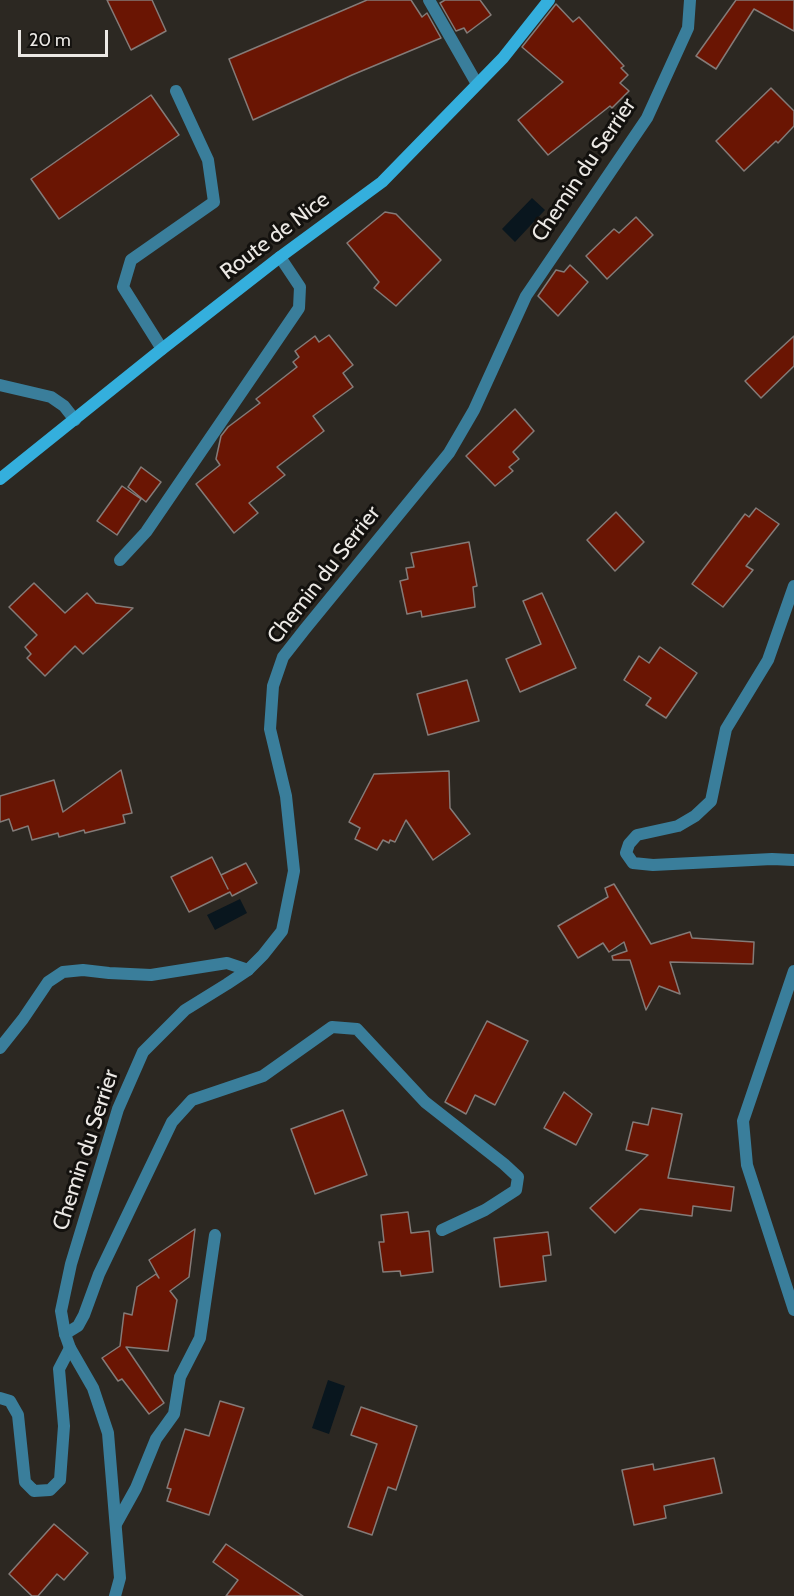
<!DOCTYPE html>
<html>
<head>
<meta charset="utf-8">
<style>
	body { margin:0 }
	#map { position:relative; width:794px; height:1596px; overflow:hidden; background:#2c2822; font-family:Cabin,sans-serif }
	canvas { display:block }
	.scale { position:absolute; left:18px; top:30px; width:90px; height:27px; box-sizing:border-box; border:3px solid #ece9e5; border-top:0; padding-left:8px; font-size:18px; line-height:21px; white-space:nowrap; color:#ece9e5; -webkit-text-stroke:4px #13110e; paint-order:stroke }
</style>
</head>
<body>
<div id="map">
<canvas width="794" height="1596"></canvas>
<div class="scale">20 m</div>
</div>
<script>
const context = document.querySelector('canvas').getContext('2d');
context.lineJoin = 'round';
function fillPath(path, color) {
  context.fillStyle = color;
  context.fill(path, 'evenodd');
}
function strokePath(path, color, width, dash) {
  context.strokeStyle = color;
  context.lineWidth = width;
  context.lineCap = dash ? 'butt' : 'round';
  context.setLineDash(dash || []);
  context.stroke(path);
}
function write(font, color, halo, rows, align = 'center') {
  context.font = font + ' Cabin,sans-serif';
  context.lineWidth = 6;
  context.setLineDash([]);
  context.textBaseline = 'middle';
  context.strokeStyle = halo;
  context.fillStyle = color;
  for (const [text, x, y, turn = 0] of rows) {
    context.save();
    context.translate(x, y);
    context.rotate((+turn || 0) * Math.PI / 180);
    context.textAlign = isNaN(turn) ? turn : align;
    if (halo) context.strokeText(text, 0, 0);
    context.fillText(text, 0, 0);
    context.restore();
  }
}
const water = new Path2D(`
	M 532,198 L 545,210 L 515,242 L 502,229 Z
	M 240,899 L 247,913 L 215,930 L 207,915 Z
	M 328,1380 L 345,1386 L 329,1434 L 312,1428 Z`);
const building = new Path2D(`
	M 107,0 L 152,0 L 166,31 L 131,50 Z
	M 367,0 L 411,0 L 422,17 L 427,13 L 441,38 L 352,75 L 253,120 L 229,59 Z
	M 445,0 L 480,0 L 491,15 L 467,33 L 464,28 L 456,31 L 440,3 Z
	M 736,0 L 794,0 L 794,31 L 754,9 L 716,69 L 696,56 Z
	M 556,4 L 573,22 L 579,17 L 624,66 L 621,68 L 628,75 L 620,83 L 629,91 L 612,108 L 610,106 L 548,155 L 518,120 L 563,82 L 522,47 Z
	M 771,88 L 794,111 L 794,126 L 778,143 L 776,141 L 744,171 L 716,141 Z
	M 151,95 L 179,135 L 59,219 L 31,179 Z
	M 385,212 L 396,214 L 441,260 L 396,306 L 374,288 L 379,282 L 347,243 Z
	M 636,217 L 653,235 L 607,279 L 586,256 L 614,229 L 619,233 Z
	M 570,265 L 588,282 L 558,316 L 538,296 L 556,270 L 564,272 Z
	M 329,335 L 353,365 L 343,373 L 353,387 L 313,416 L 324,431 L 277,467 L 285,475 L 249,503 L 258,513 L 234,533 L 196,484 L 220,465 L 216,459 L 221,436 L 228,427 L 260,403 L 256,399 L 297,367 L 293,362 L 299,357 L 295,351 L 315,336 L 319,342 Z
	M 794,336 L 794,366 L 761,398 L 745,381 Z
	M 515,409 L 534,431 L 513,452 L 519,459 L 509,467 L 513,471 L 495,486 L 466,456 Z
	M 141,467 L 161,482 L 146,502 L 128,487 Z
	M 122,486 L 141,499 L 117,535 L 97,521 Z
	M 756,508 L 779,524 L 746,566 L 753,570 L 723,607 L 692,584 L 745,514 L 749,517 Z
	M 616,512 L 644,542 L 615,571 L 587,540 Z
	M 469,542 L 477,586 L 473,587 L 475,607 L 422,617 L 421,611 L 407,614 L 400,581 L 408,579 L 406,568 L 414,567 L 411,553 Z
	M 34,583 L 65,613 L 87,593 L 96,603 L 133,608 L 83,654 L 75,646 L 45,676 L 27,658 L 31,654 L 25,647 L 37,635 L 9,607 Z
	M 542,593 L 576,668 L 520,692 L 506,659 L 541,644 L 523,601 Z
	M 660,647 L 697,673 L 666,718 L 646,705 L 651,698 L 624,680 L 639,656 L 649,663 Z
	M 467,680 L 479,721 L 428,735 L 417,694 Z
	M 121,770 L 132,813 L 123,815 L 125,823 L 85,833 L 84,830 L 59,837 L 58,833 L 32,840 L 28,826 L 13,831 L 9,819 L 0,822 L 0,796 L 54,780 L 63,812 Z
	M 449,771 L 450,808 L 470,834 L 433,860 L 406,820 L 395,842 L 390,840 L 389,843 L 383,840 L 377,850 L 355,839 L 360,828 L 349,822 L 374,774 Z
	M 212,857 L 228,889 L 221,875 L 246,863 L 257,883 L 232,896 L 230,892 L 189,912 L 171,877 Z
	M 614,884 L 651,944 L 690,932 L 692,938 L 754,942 L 753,964 L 670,962 L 680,994 L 659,986 L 646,1010 L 630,960 L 613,960 L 612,956 L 627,951 L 624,942 L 609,952 L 603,943 L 578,958 L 558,926 L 608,897 L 605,888 Z
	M 487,1021 L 528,1041 L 495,1105 L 475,1095 L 466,1114 L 445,1102 Z
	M 564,1092 L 592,1114 L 576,1145 L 544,1128 Z
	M 652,1108 L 682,1114 L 668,1178 L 734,1187 L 731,1211 L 693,1206 L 692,1216 L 640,1209 L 615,1233 L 590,1208 L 648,1155 L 626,1150 L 633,1122 L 648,1125 Z
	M 343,1110 L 367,1175 L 315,1194 L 291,1129 Z
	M 408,1212 L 411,1233 L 429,1231 L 433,1272 L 401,1276 L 400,1271 L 383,1272 L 379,1242 L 384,1242 L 381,1215 Z
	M 195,1229 L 189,1277 L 170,1291 L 177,1300 L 168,1351 L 126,1347 L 164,1403 L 149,1414 L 122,1379 L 118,1381 L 102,1358 L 120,1346 L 124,1313 L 132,1315 L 137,1287 L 156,1274 L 159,1278 L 149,1260 Z
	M 548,1232 L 551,1255 L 543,1256 L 546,1281 L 500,1287 L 494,1238 Z
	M 220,1401 L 244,1408 L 209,1515 L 167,1501 L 171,1489 L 167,1488 L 185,1429 L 209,1436 Z
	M 361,1407 L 417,1426 L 396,1490 L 388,1487 L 372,1535 L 348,1527 L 377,1444 L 351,1435 Z
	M 714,1458 L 722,1493 L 664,1506 L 666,1518 L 634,1525 L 622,1470 L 653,1464 L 654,1470 Z
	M 54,1524 L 88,1553 L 64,1580 L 57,1574 L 38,1596 L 32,1596 L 9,1574 Z
	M 226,1544 L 303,1596 L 226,1596 L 238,1580 L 213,1562 Z`);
const lane = new Path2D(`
	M 429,0 L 477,84
	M 162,349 L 123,287 L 131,260 L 214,202 L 208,160 L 176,91
	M 120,560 L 146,532 L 299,308 L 300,287 L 280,257
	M 794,586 L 768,660 L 726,729 L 711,801 L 695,816 L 678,826 L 637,835 L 629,844 L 626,853 L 633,863 L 653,865 L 772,859 L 794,860
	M 794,971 L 743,1121 L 747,1165 L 794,1310
	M 0,1048 L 23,1019 L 48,982 L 63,972 L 83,970 L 109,973 L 151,975 L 227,963 L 248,970
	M 65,1334 L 78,1326 L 84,1315 L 99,1274 L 172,1122 L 192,1100 L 263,1076 L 332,1027 L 357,1029 L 425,1102 L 504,1164 L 518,1177 L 516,1190 L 485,1210 L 442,1230
	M 0,1398 L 10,1401 L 18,1415 L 25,1482 L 34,1491 L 50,1490 L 60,1480 L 64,1426 L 59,1369 L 70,1348
	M 116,1524 L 136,1488 L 156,1439 L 174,1414 L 180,1377 L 200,1338 L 215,1235`);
const street = new Path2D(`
	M 0,385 L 51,397 L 64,406 L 75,420
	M 115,1596 L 120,1578 L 108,1433 L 93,1388 L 70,1348 L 65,1334 L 61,1311 L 71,1264 L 118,1109 L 143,1052 L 185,1010 L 227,984 L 248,970 L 263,955 L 282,931 L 294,871 L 286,796 L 270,729 L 273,686 L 283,657 L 305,629 L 449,453 L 474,410 L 526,296 L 647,118 L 688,28 L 690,0`);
const secondary = new Path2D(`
	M 0,479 L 162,349 L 280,257 L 382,182 L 503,58 L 549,0`);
const streetNames = [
	["Chemin du Serrier",584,170,-56],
	["Route de Nice",275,236,-37],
	["Chemin du Serrier",324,575,-52],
	["Chemin du Serrier",86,1150,-72]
];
fillPath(water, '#09161e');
fillPath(building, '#6a1503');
strokePath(building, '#847b78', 1.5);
strokePath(lane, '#3a7e9b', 12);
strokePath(street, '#3a7e9b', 12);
strokePath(secondary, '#34afdd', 12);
write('22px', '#ece9e5', '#13110e', streetNames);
</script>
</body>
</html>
